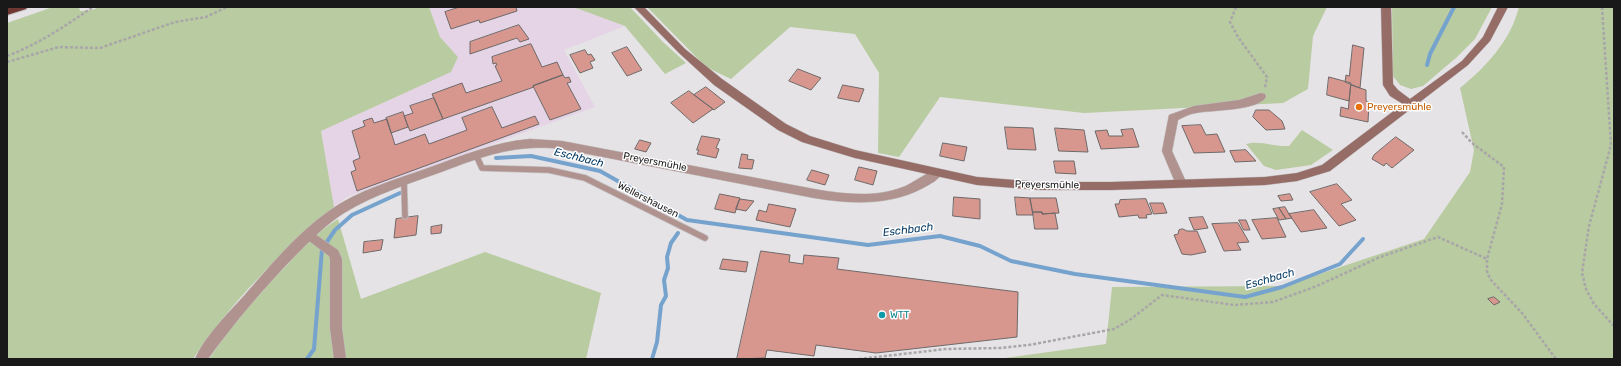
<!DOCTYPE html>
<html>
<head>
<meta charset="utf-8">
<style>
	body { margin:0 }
	#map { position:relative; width:1621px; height:366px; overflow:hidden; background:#e6e3e6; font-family:Rubik,sans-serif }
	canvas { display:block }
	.frame { position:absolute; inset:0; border:8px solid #1a191a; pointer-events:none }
</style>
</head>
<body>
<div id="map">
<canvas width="1621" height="366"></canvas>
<div class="frame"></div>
</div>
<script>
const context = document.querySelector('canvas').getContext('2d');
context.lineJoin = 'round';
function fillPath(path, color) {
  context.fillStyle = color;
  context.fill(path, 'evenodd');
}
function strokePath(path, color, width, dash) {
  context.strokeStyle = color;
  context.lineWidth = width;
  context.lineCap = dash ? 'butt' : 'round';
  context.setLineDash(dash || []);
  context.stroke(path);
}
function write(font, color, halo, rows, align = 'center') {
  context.font = font + ' Rubik,sans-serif';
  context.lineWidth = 3;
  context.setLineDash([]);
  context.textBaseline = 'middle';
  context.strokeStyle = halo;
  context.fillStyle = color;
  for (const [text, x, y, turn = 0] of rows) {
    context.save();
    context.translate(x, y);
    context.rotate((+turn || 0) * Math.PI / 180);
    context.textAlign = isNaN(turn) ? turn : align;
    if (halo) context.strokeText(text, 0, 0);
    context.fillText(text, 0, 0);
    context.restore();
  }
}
const commercial = new Path2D(`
	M 429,7 L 573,7 L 625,26 L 564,50 L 595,107 L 347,197 L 334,207 L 321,131 L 451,72 L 458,57 L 440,37 Z`);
const green = new Path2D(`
	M 53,7 L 79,7 L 80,11 L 92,10 L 99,7 L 429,7 L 440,37 L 458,57 L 451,72 L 321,131 L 334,207 C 281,252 232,301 193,359 L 7,359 L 7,23 Z
	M 573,7 L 630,7 L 663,42 L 686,63 L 665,74 L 625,26 Z
	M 647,7 L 1327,7 L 1313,36 L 1308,89 L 1283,103 L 1084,113 L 940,97 L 899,157 L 878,153 L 879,73 L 855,34 L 790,27 L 731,79 L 706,67 Z
	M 1392,7 L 1492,7 L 1475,39 L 1457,57 L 1423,86 L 1411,89 L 1400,85 L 1393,76 Z
	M 1519,7 L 1614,7 L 1614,359 L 998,359 L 1106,344 L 1112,287 L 1284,286 L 1424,239 L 1470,172 L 1474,150 L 1460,88 C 1486,67 1511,40 1519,7 Z
	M 1302,130 L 1333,150 L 1311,165 L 1276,170 L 1264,166 L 1246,144 C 1261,140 1273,147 1289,146 Z
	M 338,219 L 361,299 L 485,252 L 601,293 L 586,359 L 209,359 C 231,325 259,294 288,264 C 303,248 318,231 338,219 Z`);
const stream = new Path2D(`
	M 1427,65 L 1430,54 L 1454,7
	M 496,158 L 531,156 L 600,171 L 687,220 L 868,245 L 940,236 L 980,246 L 1011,261 L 1075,274 L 1245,297 L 1282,287 L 1340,264 L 1363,239
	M 307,359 L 314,349 L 322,249 L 335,230 L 352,215 L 400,193
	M 652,359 L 657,342 L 661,305 L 666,296 L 664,280 L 668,268 L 667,257 L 671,243 L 678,233`);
const building = new Path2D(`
	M 460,7 L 516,7 L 517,11 L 480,23 L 479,20 L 451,29 L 445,12 Z
	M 519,25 L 529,39 L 520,42 L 517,38 L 470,54 L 470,42 Z
	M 531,44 L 542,67 L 557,62 L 563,75 L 533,86 L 534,87 L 443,119 L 432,94 L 462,83 L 466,93 L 502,81 L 495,66 L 497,65 L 496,63 L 493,64 L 492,57 Z
	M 1353,45 L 1364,48 L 1360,88 L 1345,82 L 1346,75 L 1349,76 Z
	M 627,47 L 642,70 L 627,76 L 612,53 Z
	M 585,50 L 588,55 L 591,54 L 595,60 L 590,62 L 593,68 L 580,73 L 570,55 Z
	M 798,69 L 821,78 L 811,90 L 789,81 Z
	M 563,75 L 565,78 L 569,77 L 571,82 L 567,83 L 581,109 L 550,120 L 533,86 Z
	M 1329,77 L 1351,83 L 1349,101 L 1327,95 Z
	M 843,85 L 864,89 L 859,102 L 838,98 Z
	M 1351,85 L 1366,90 L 1366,101 L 1369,102 L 1368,122 L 1340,116 L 1341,107 L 1348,109 Z
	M 706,87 L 725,102 L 714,110 L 694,95 Z
	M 689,91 L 713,109 L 693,123 L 671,103 Z
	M 434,98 L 443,119 L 410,131 L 404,116 L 413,113 L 410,106 Z
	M 492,107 L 502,128 L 535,116 L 539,124 L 357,191 L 351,172 L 356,170 L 353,161 L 360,158 L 352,131 L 365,126 L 363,121 L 372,118 L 374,123 L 387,119 L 395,145 L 425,134 L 429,144 L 467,130 L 462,118 Z
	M 1256,110 L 1269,110 L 1282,121 L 1285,129 L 1266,130 L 1253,117 Z
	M 403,112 L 408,127 L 391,133 L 386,118 Z
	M 1201,125 L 1206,135 L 1217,134 L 1225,152 L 1194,153 L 1182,126 Z
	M 1005,127 L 1033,128 L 1036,150 L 1008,149 Z
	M 1055,128 L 1084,130 L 1088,152 L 1059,151 Z
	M 1133,129 L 1139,147 L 1101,149 L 1095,131 L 1107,130 L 1109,136 L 1123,136 L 1121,130 Z
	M 702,136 L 720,139 L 716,148 L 719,149 L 716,158 L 697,154 L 699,150 L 697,150 Z
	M 1396,137 L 1414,150 L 1392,168 L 1386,163 L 1384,166 L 1372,159 L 1374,155 Z
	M 640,140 L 651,143 L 646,152 L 635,149 Z
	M 943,143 L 967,147 L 964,161 L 940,156 Z
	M 1246,150 L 1256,161 L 1235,162 L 1230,151 Z
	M 742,154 L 748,155 L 747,159 L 754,160 L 752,169 L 739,168 Z
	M 1054,161 L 1074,161 L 1076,174 L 1056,173 Z
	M 859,167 L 877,171 L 873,185 L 855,180 Z
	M 812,170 L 829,175 L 825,185 L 807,180 Z
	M 1337,184 L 1352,200 L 1341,204 L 1356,220 L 1339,226 L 1310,192 Z
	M 720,194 L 740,198 L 735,213 L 715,209 Z
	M 1290,194 L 1293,200 L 1281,201 L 1278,196 Z
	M 954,197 L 980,199 L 980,219 L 953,216 Z
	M 1015,197 L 1030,198 L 1033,215 L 1017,215 Z
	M 1030,198 L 1056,198 L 1059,213 L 1042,214 L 1042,212 L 1033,212 Z
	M 740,199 L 754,201 L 746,211 L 736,209 Z
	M 1146,199 L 1152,214 L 1146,215 L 1147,218 L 1139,218 L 1138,215 L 1119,217 L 1115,204 L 1119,204 L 1120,200 Z
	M 1150,203 L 1163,203 L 1167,213 L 1154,214 Z
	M 769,204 L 796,209 L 790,227 L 756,220 L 759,210 L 766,212 Z
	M 1285,207 L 1289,214 L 1292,218 L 1286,219 L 1279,208 Z
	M 1279,208 L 1286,219 L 1279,220 L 1273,209 Z
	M 1314,210 L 1327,228 L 1301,232 L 1289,214 Z
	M 1033,212 L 1042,212 L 1042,214 L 1055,213 L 1058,229 L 1035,229 Z
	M 418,216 L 416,235 L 394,238 L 396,219 Z
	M 1203,217 L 1208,228 L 1194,230 L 1189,218 Z
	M 1277,218 L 1286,237 L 1262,239 L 1252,220 Z
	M 1239,220 L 1246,220 L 1250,230 L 1244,230 Z
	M 1238,223 L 1249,242 L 1237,243 L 1241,250 L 1224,251 L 1212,224 Z
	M 442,225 L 441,233 L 431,234 L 431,227 Z
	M 1183,229 L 1187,231 L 1197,231 L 1206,252 L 1191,255 L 1182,254 L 1174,235 L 1178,234 L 1179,230 Z
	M 383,240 L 381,250 L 363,253 L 364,242 Z
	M 761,251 L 790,255 L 789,262 L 803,264 L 804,255 L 839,258 L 837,269 L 1018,292 L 1017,337 L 876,353 L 816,345 L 814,356 L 767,350 L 765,358 L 737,359 Z
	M 723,259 L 748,262 L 746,272 L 720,269 Z
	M 1494,297 L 1500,302 L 1494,305 L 1488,299 Z`);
const path = new Path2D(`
	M 1236,7 L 1230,22 L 1238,37 L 1267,77 L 1265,88
	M 1602,7 L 1611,145 L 1589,226 L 1582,273 L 1586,289 L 1594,304 L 1614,326
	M 7,56 C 39,44 65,26 93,7
	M 7,62 L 59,47 L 100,48 L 175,22 L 206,17 L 227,7
	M 1462,132 L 1472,143 L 1504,167 L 1502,204 L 1487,259 L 1487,271 L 1490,279 L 1522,313 L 1556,359
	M 859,359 L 946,349 L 1000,348 L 1029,345 L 1114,329 L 1131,319 L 1162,295 L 1234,305 L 1273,302 L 1317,286 L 1380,257 L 1438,237 L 1487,259`);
const service = new Path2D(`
	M 476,155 L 482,168 L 549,170 L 585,178 L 705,238
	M 404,181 L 405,216`);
const minor = new Path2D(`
	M 1261,93 L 1265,94 L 1266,97 C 1258,111 1211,110 1196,113 C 1189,114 1184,117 1178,120 L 1172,151 L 1187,184 L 1185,187 L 1177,187 L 1162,151 L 1169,115 L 1194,106 L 1239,100 Z
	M 309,230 L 338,250 L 342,259 L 342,328 L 346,359 L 334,359 L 330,328 L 330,259 L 329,256 L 305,238 L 303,235 L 305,232 Z`);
const tertiary = new Path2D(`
	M 530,139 L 562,141 L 814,189 C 843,194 875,198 903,187 C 912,184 933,167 941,170 L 942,173 C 939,180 930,184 923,188 C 889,206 851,204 814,198 L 562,149 C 517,144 486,155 444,171 C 411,183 375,194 344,213 C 325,225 310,241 294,257 C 263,289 234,323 208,359 L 195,359 C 204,338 227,314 243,297 C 269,267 296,234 329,211 C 358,190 395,180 428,168 C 462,156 494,142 530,139 Z`);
const secondary = new Path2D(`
	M 634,7 L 644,7 L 685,49 L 722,79 L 786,124 L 810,136 L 855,150 L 977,177 L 1040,182 L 1111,182 L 1265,177 L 1297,173 L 1322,165 L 1403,104 L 1390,96 L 1383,85 L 1381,7 L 1391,7 L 1393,84 L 1398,90 L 1410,99 L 1462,61 L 1483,37 L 1498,7 L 1508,7 L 1490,41 L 1468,65 L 1330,171 L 1297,181 L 1265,185 L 1111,190 L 1040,190 L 977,185 L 855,158 L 802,142 L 778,130 L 714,85 L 679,53 Z`);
const motorway = new Path2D(`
	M 11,7 L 27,7 L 26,9 L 7,15 L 7,8 Z`);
const markers = [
	[1359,107,4,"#e8710a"],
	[882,315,4,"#0f9aa8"]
];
const foodNames = [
	["Preyersmühle",1367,107]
];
const streetNames = [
	["Preyersmühle",655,162,11],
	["Preyersmühle",1047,185,1],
	["Wellershausen",648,200,27]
];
const cultureNames = [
	["WTT",890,315]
];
const waterNames = [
	["Eschbach",579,158,14],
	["Eschbach",908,230,-7],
	["Eschbach",1270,279,-16]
];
fillPath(commercial, '#e4d4e6');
fillPath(green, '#b9cba0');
strokePath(stream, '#76a3ce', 4);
fillPath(building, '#d7978f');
strokePath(building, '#6e6968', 1);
strokePath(service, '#c1bfc1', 7);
strokePath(minor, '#c1bfc1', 1);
strokePath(tertiary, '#c1bfc1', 1);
strokePath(secondary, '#c1bfc1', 1);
strokePath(motorway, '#c1bfc1', 2);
strokePath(path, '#a8a6a8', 2.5, [3, 2]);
strokePath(service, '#b0938f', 5.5);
fillPath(minor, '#b0938f');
fillPath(tertiary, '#b0938f');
fillPath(secondary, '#956c66');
fillPath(motorway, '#6e3732');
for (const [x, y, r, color] of markers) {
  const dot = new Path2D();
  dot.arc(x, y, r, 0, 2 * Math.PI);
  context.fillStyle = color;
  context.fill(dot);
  strokePath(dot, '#fff', 1.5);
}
write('10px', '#c56008', '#fff', foodNames, 'left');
write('10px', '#1a191a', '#fff', streetNames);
write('10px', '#0d838f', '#fff', cultureNames, 'left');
write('italic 11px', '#093d66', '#fff', waterNames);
</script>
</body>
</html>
